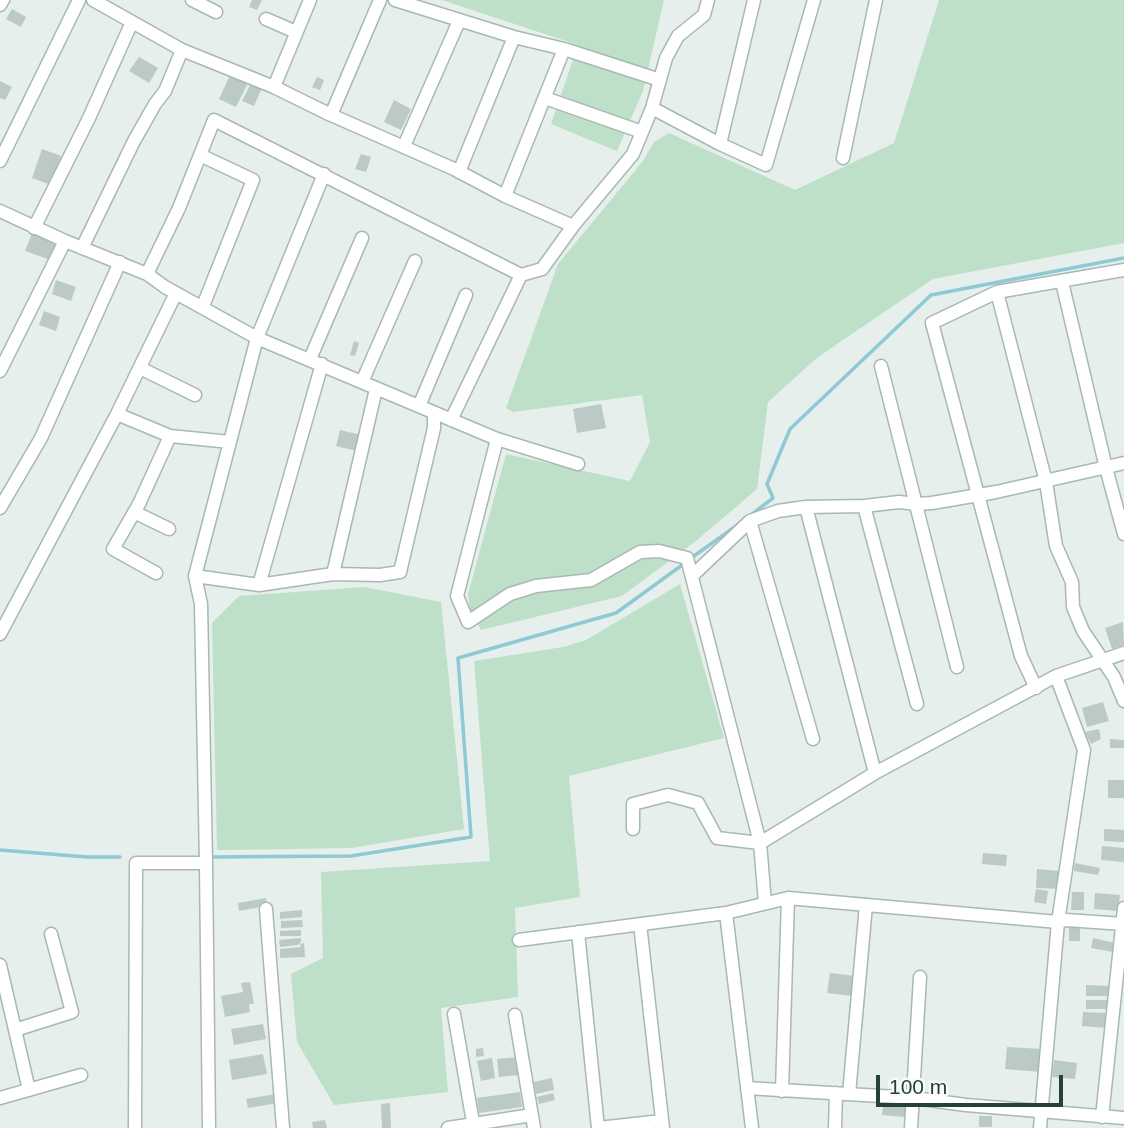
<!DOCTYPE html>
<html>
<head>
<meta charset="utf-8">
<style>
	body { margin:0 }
	#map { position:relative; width:1124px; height:1128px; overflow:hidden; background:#e6efeb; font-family:Helvetica,sans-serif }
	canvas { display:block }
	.scale { position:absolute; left:876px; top:1075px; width:187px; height:32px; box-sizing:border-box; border:4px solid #24423a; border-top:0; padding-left:9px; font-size:21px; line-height:24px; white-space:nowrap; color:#24423a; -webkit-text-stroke:5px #f7fbf9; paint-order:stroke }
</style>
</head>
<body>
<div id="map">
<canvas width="1124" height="1128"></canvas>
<div class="scale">100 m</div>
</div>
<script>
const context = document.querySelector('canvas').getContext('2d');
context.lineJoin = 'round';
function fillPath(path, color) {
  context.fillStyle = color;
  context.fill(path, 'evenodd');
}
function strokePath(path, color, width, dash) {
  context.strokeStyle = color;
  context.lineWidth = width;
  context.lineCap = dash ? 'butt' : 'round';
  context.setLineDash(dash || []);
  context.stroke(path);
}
const green = new Path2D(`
	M 442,0 L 664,0 L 643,91 L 617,151 L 551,124 L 578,45 Z
	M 939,0 L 1124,0 L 1124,243 L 933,279 L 818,357 L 768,402 L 757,489 L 696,541 L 622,596 L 481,630 L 470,610 L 468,594 L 506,454 L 630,481 L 650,442 L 642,395 L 513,412 L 506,408 L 558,264 L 643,161 L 654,142 L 669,133 L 795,190 L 894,143 Z
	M 680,584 L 724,738 L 569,776 L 580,897 L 515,908 L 518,997 L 441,1008 L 448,1092 L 334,1105 L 297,1042 L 291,974 L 323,958 L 321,872 L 490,861 L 474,661 L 563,647 L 586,640 Z
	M 364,587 L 441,602 L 464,829 L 352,848 L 217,850 L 212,623 L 239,596 Z`);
const stream = new Path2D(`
	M 751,515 L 773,498 L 767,484 L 790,429 L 931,295 L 1124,258
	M 691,558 L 739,524
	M 0,850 L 87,857 L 120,857
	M 210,857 L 351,856 L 471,837 L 458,658 L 616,613 L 685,563`);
const building = new Path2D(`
	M 252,0 L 262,0 L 257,10 L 249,7 Z
	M 12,9 L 26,17 L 21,27 L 6,19 Z
	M 139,57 L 158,68 L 149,83 L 129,71 Z
	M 230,75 L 248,83 L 236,107 L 219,99 Z
	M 317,77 L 324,80 L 320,90 L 312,87 Z
	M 0,81 L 12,87 L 5,100 L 0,98 Z
	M 251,83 L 262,88 L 254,106 L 242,101 Z
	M 394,100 L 411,109 L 401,130 L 384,122 Z
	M 42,149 L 61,156 L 51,185 L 32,178 Z
	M 361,154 L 371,157 L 366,172 L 355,169 Z
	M 32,233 L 57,242 L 51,260 L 25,251 Z
	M 56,280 L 76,287 L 71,301 L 52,294 Z
	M 44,311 L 60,317 L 56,331 L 39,325 Z
	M 354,341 L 359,343 L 355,356 L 350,355 Z
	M 601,404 L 606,428 L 577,433 L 573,409 Z
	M 340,430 L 361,435 L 357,451 L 336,446 Z
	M 1123,622 L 1124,645 L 1112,649 L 1105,628 Z
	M 1103,702 L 1109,721 L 1087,727 L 1082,708 Z
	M 1099,729 L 1101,739 L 1091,744 L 1085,732 Z
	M 1110,739 L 1124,740 L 1124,748 L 1110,748 Z
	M 1108,780 L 1124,780 L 1124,798 L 1108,798 Z
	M 1104,829 L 1124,830 L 1124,842 L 1104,841 Z
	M 1102,846 L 1124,848 L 1124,862 L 1101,860 Z
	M 983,853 L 1007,855 L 1006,866 L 982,864 Z
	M 1075,863 L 1100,868 L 1098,875 L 1074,871 Z
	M 1037,869 L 1061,871 L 1060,889 L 1036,888 Z
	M 1036,889 L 1048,891 L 1046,904 L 1034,902 Z
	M 1072,892 L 1084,892 L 1084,910 L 1071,910 Z
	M 1095,893 L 1120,895 L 1118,911 L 1094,909 Z
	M 266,898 L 267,906 L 239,911 L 238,903 Z
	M 302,910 L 302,917 L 280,919 L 280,912 Z
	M 302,920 L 303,927 L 281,928 L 281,921 Z
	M 1069,923 L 1080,923 L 1080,941 L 1069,941 Z
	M 301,930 L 301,936 L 280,936 L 280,931 Z
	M 301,938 L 301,942 L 298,945 L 280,947 L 279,940 Z
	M 1093,938 L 1115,943 L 1113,952 L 1091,948 Z
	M 304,943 L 305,957 L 280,958 L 280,949 L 301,947 L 300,944 Z
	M 830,973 L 855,976 L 853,996 L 827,993 Z
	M 250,982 L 254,1004 L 249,1004 L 250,1012 L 225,1017 L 221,996 L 243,992 L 241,983 Z
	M 1086,985 L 1110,986 L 1110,996 L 1086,996 Z
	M 1086,1000 L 1110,1000 L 1110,1009 L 1086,1009 Z
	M 1083,1012 L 1107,1013 L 1106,1028 L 1082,1026 Z
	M 263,1024 L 266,1039 L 234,1045 L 231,1029 Z
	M 1007,1047 L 1043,1049 L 1041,1072 L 1005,1069 Z
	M 483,1048 L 484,1056 L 476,1057 L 476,1049 Z
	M 263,1054 L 267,1074 L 232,1080 L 229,1060 Z
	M 517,1057 L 519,1075 L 499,1077 L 497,1059 Z
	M 492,1058 L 495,1078 L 481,1081 L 477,1061 Z
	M 1054,1060 L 1077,1063 L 1075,1079 L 1052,1077 Z
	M 552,1078 L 554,1090 L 536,1094 L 534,1082 Z
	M 520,1092 L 522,1107 L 479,1113 L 477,1098 Z
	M 553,1093 L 555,1100 L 539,1104 L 537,1097 Z
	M 276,1094 L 278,1103 L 248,1108 L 246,1099 Z
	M 884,1098 L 906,1100 L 905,1117 L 882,1115 Z
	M 390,1103 L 391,1128 L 382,1128 L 381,1104 Z
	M 979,1116 L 992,1116 L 992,1127 L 979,1127 Z
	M 325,1120 L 327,1128 L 313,1128 L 312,1122 Z`);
const minor = new Path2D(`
	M 93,0 L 182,50 L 274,87 L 331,115 L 454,169 L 505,196 L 573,226
	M 192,0 L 216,12
	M 395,0 L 514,37 L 564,49 L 505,196
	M 0,5 L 3,0
	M 266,19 L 296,32
	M 564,49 L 660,80
	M 274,87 L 310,0
	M 545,98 L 642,132
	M 652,108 L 720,144 L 754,0
	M 331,115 L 380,0
	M 720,144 L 766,165 L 814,0
	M 404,146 L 459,21
	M 200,155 L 253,180 L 203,306
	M 843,158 L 876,0
	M 0,161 L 79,0
	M 459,172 L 514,37
	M 0,211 L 65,241 L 147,274 L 165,287 L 257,338 L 497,439 L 457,596 L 468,622 L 510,594 L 536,586 L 591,580 L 640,552 L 659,551 L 687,558 L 760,843 L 765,903
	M 34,228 L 89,118 L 132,22
	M 82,248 L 134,141 L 155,104 L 165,91 L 182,50
	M 147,274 L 179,208 L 214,120 L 521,275
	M 1062,282 L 1106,468 L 1124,534
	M 997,292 L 1046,482 L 1056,546 L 1072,582 L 1073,607 L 1083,631 L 1114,677 L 1124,701
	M 310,359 L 362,238
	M 881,366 L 957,667
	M 140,368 L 195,395
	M 0,371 L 65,241
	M 362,382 L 415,261
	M 419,406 L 466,295
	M 117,414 L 170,436 L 230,442
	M 451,420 L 521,275 L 542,269 L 573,226 L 633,154 L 652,108 L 666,58 L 678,36 L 704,15 L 708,0
	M 497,439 L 578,464
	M 864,506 L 917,704
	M 806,507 L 875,773
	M 0,508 L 41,438 L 120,262
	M 134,512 L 169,529
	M 750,521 L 778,511 L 806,507 L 864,506 L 899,502 L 917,504 L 932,503 L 996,492 L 1124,463
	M 156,573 L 113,549 L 139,504 L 170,436
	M 333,574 L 376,389
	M 693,575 L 750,521 L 813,739
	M 195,576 L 259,585 L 333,574 L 380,575 L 400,572 L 434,428 L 434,413
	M 259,585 L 322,364
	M 0,634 L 117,414 L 176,293
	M 1036,688 L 1021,656 L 932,323 L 997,292 L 1124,270
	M 633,829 L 633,804 L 668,795 L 698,803 L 717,838 L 760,843 L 875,773 L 1056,676 L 1124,653
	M 206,863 L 201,604 L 195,576 L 257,338 L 324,174
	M 266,909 L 283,1128
	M 726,913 L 752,1128
	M 640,924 L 663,1128
	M 578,932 L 598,1128 L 662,1121
	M 519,940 L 726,913 L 788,898 L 1058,922 L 1066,920 L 1124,924
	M 0,965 L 29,1090
	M 454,1014 L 474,1128
	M 515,1015 L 534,1128
	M 15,1030 L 72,1012 L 51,934
	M 747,1088 L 914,1098 L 966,1105 L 1124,1118
	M 782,1091 L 788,898
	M 849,1094 L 866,905
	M 0,1098 L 81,1075
	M 1102,1117 L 1124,908
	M 135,1128 L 136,863 L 206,863 L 209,1128
	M 448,1128 L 532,1115
	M 835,1128 L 836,1093
	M 911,1128 L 920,977
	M 1040,1128 L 1058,922 L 1084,750 L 1056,676`);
fillPath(green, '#bfe0c8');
strokePath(stream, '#8ec9d4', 3.5);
fillPath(building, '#bbcac4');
strokePath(minor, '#a8b8b2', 15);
strokePath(minor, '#fff', 12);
</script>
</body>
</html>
